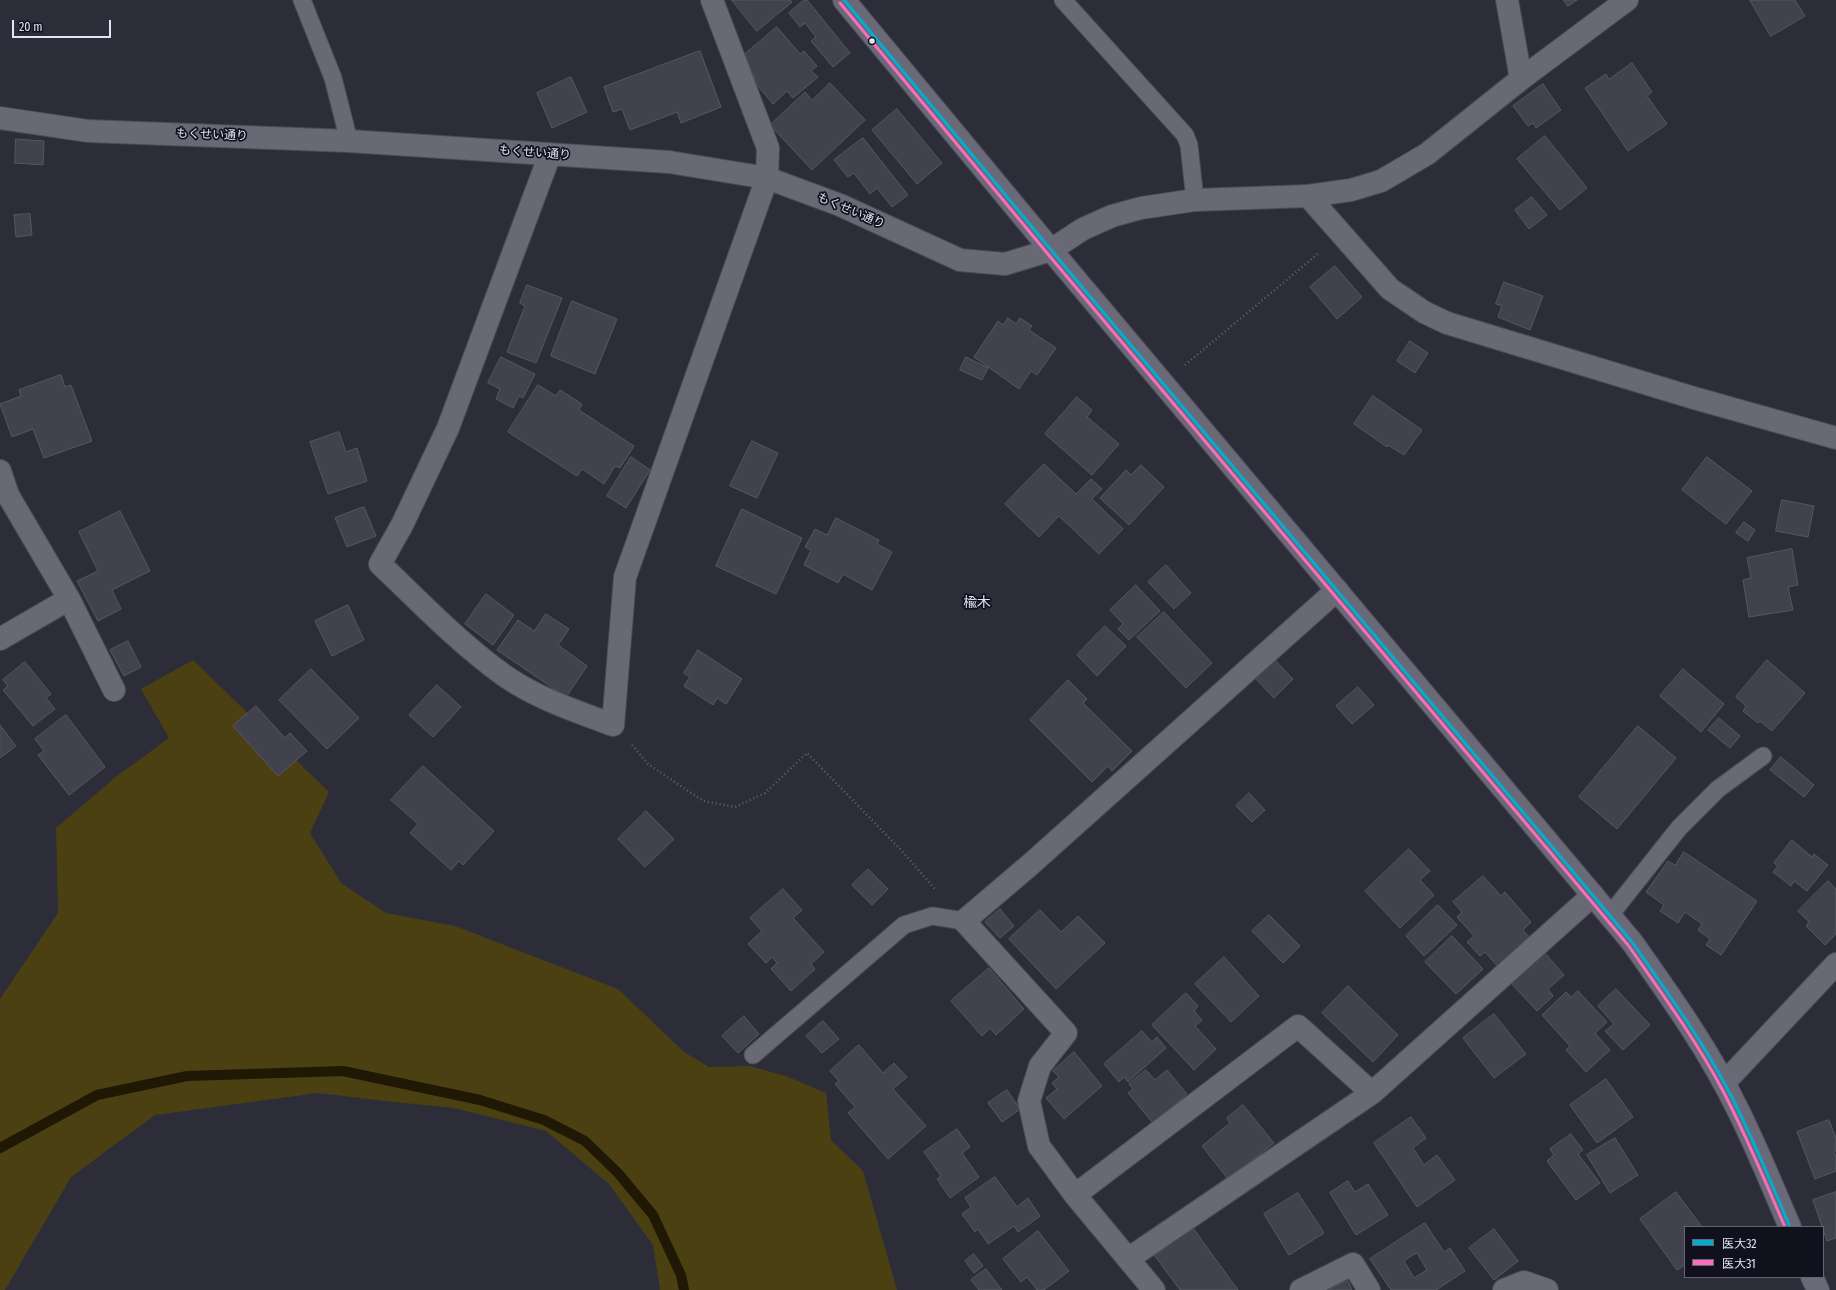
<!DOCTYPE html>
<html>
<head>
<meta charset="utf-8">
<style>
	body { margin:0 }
	#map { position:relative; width:1836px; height:1290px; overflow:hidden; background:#2d2d3a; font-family:"Fira Sans Condensed","Noto Sans JP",sans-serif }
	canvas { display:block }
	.legend { position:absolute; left:1684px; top:1226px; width:140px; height:52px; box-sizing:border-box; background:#11111d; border:1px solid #656573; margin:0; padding:5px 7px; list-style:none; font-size:12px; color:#e3e3f5 }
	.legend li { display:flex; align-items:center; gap:8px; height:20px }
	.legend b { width:20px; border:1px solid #656573 }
	.scale { position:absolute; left:12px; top:20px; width:99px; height:18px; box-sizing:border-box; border:2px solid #e3e3f5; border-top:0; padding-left:5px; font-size:12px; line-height:14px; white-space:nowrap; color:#e3e3f5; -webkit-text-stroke:3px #11111d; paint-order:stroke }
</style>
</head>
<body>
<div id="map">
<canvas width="1836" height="1290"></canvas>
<ul class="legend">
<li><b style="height:5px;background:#06acd0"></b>医大32</li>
<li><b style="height:5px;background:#fb6dba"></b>医大31</li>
</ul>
<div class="scale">20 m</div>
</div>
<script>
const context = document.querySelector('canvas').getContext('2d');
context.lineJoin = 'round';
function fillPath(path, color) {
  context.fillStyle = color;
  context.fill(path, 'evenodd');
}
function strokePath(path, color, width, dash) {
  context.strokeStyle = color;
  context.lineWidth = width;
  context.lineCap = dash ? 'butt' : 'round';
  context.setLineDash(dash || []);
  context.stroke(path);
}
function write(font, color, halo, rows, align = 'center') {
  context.font = font + ' "Fira Sans Condensed","Noto Sans JP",sans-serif';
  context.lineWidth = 3.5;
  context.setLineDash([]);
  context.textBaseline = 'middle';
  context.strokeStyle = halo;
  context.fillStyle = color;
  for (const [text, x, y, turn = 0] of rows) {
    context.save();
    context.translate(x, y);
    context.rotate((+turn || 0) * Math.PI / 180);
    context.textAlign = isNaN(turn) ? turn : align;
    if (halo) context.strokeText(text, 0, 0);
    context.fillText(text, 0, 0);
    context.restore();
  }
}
const green = new Path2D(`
	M 193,660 L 329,792 L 310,833 L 341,883 L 386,913 L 455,926 L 618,989 L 684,1052 L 709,1067 L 749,1066 L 786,1076 L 826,1093 L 831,1140 L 863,1171 L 897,1290 L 660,1290 L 653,1245 L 609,1184 L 546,1131 L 454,1108 L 394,1102 L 318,1093 L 155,1115 L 71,1177 L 5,1290 L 0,1290 L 0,999 L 58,913 L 56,828 L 117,776 L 169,738 L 141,689 Z`);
const stream = new Path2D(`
	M 0,1148 L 97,1095 L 187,1076 L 343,1071 L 480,1100 L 544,1120 L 585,1141 L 618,1173 L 653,1215 L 681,1275 L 684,1290`);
const building = new Path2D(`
	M 732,0 L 790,0 L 792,2 L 757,31 Z
	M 804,0 L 807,0 L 850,53 L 833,67 L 811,41 L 816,37 L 805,23 L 800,27 L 789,13 Z
	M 1564,0 L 1577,0 L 1568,6 Z
	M 1750,0 L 1795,0 L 1805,16 L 1771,36 Z
	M 777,27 L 800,54 L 804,51 L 817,66 L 811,71 L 818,77 L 793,98 L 787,91 L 773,104 L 757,85 L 745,54 Z
	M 700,51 L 721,107 L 681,123 L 677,112 L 630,130 L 622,109 L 613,112 L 604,87 Z
	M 1632,63 L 1652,92 L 1647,96 L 1667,124 L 1628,151 L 1585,88 L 1606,74 L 1609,79 Z
	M 571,77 L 587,112 L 552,128 L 537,93 Z
	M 830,83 L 865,120 L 812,170 L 770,125 L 805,92 L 812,100 Z
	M 1543,84 L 1561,110 L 1536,128 L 1533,123 L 1528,126 L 1513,106 Z
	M 897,109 L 942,163 L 917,184 L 872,130 Z
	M 1545,136 L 1587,188 L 1560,210 L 1517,159 Z
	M 863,138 L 908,195 L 892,207 L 877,188 L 870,194 L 854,173 L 848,177 L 834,160 Z
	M 16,139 L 44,141 L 43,165 L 15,163 Z
	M 1532,197 L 1547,215 L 1529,229 L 1515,210 Z
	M 30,214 L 32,235 L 16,237 L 14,215 Z
	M 1335,266 L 1362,297 L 1337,319 L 1310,287 Z
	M 1504,282 L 1543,296 L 1530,330 L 1498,317 L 1502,306 L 1496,304 Z
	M 527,285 L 562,298 L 536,363 L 507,352 L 525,306 L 520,303 Z
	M 572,301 L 617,319 L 595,374 L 551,356 Z
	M 1008,318 L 1016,324 L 1020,318 L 1032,326 L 1029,330 L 1056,348 L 1037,375 L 1031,371 L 1019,389 L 974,357 L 998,321 L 1003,325 Z
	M 1410,341 L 1428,353 L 1415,373 L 1397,361 Z
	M 501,357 L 535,374 L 523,398 L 519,396 L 513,408 L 496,399 L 500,389 L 488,383 Z
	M 966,357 L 988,368 L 982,380 L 960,370 Z
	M 61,375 L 65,387 L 71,385 L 92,441 L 44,458 L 33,429 L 12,437 L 0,404 L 21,396 L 19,390 Z
	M 538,385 L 556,396 L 560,390 L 582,404 L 579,410 L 634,446 L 620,468 L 615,466 L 604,484 L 582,469 L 577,476 L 508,432 Z
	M 1373,396 L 1422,430 L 1404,455 L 1388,445 L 1387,447 L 1354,424 Z
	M 1077,397 L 1092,410 L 1087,417 L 1119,444 L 1092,475 L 1045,434 Z
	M 339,432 L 346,452 L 357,448 L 367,481 L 328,494 L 310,442 Z
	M 752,441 L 778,453 L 757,498 L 730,486 Z
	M 631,457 L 650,470 L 626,508 L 607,496 Z
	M 1707,457 L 1752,491 L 1726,524 L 1682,490 Z
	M 1044,464 L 1076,494 L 1091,479 L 1102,489 L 1092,499 L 1123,529 L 1099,554 L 1059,516 L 1039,537 L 1005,504 Z
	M 1141,465 L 1164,487 L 1129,525 L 1100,498 L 1126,470 L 1131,475 Z
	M 1782,500 L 1814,506 L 1808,537 L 1776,531 Z
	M 364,507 L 376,536 L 347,547 L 335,518 Z
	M 742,509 L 802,538 L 776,594 L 716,566 Z
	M 120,511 L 150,571 L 112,590 L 121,609 L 98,621 L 77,581 L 98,571 L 79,532 Z
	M 836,518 L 879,540 L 877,544 L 892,552 L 872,590 L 843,574 L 838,583 L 804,565 L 811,550 L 805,547 L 815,529 L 827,535 Z
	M 1744,522 L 1755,530 L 1748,541 L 1736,533 Z
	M 1792,549 L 1798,585 L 1788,587 L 1793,610 L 1749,617 L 1743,580 L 1751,578 L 1747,558 Z
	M 1166,565 L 1191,593 L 1174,609 L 1148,582 Z
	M 1136,585 L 1160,611 L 1129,640 L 1118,629 L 1123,624 L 1110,610 Z
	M 486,594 L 514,615 L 493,645 L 465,624 Z
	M 348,605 L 364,640 L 332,656 L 315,621 Z
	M 1164,612 L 1212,663 L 1186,688 L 1137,637 Z
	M 546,614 L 569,629 L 558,645 L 587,666 L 566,697 L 497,650 L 518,620 L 534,631 Z
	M 1105,626 L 1126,646 L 1097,676 L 1077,655 Z
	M 128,641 L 141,667 L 124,676 L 110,650 Z
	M 698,650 L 742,679 L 726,704 L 717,698 L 713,705 L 684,686 L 690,677 L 684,673 Z
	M 1274,659 L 1293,679 L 1274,698 L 1255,678 Z
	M 1767,660 L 1805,693 L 1772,731 L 1760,721 L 1758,723 L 1743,711 L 1746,706 L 1736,697 Z
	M 25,662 L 51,694 L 46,698 L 55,709 L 33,726 L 3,690 L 8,686 L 3,680 Z
	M 311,669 L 359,718 L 327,749 L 279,700 Z
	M 1683,669 L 1724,704 L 1701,732 L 1660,696 Z
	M 1068,680 L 1087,699 L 1083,703 L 1132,751 L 1112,771 L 1108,766 L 1092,782 L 1030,720 Z
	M 437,685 L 461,707 L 433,737 L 409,715 Z
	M 1358,687 L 1374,705 L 1352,724 L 1336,706 Z
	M 256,706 L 285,738 L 290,733 L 307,751 L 278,776 L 233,726 Z
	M 66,715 L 105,767 L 69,795 L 38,755 L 44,751 L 35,739 Z
	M 1719,718 L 1740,736 L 1730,748 L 1708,730 Z
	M 0,725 L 16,746 L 0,758 Z
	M 1638,726 L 1676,758 L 1617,829 L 1579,797 Z
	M 1781,757 L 1814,785 L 1804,797 L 1770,770 Z
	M 423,766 L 494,831 L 463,865 L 459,861 L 451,870 L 410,833 L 418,824 L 391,800 Z
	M 1249,793 L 1265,810 L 1252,822 L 1236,806 Z
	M 646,811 L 674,839 L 645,867 L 618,839 Z
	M 1792,840 L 1812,857 L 1814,854 L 1828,865 L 1807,891 L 1794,881 L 1791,886 L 1773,872 L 1778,866 L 1774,863 Z
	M 1409,849 L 1430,871 L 1420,880 L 1434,895 L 1400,928 L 1365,891 Z
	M 1684,852 L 1757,901 L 1721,955 L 1706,945 L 1710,939 L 1698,930 L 1702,924 L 1685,912 L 1678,923 L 1660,911 L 1664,905 L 1646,892 L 1668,861 L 1675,865 Z
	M 868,869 L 888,889 L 872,905 L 852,885 Z
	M 1483,876 L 1501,896 L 1505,892 L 1531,922 L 1523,930 L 1531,939 L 1499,968 L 1485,952 L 1480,956 L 1467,942 L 1474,936 L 1457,917 L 1462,912 L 1453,902 Z
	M 1828,881 L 1836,889 L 1836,934 L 1825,945 L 1806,926 L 1809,922 L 1798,911 Z
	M 783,889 L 802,910 L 793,918 L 824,952 L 811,964 L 815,969 L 791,991 L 771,969 L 777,963 L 772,957 L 766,963 L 748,944 L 762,931 L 750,918 Z
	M 1438,905 L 1457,925 L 1424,956 L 1406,936 Z
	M 1000,909 L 1014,926 L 1000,938 L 985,922 Z
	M 1040,910 L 1061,932 L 1078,916 L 1105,943 L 1056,989 L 1009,939 Z
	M 1269,915 L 1300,946 L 1283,963 L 1252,931 Z
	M 1452,936 L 1483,969 L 1456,994 L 1425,962 Z
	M 1544,952 L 1564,975 L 1548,989 L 1553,996 L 1537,1011 L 1510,982 Z
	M 1224,957 L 1259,996 L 1231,1022 L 1195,984 Z
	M 989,968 L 1024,1009 L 996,1035 L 990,1028 L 982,1036 L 951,1001 Z
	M 1348,986 L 1398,1035 L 1373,1062 L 1322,1013 Z
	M 1616,989 L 1650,1025 L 1623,1050 L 1605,1031 L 1614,1024 L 1598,1006 Z
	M 1578,991 L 1607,1022 L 1595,1033 L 1610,1050 L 1586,1072 L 1566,1050 L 1570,1046 L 1542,1015 L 1566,992 L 1571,997 Z
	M 1186,993 L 1198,1006 L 1194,1011 L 1202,1020 L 1195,1026 L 1216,1049 L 1194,1070 L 1152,1025 Z
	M 1494,1014 L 1526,1054 L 1494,1078 L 1463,1038 Z
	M 744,1016 L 759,1034 L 738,1053 L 722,1036 Z
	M 823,1021 L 839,1039 L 822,1053 L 806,1036 Z
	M 1142,1031 L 1152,1042 L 1157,1037 L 1166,1048 L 1128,1082 L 1124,1077 L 1119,1082 L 1104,1064 Z
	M 859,1045 L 883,1073 L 894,1063 L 907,1077 L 893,1089 L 926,1126 L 888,1159 L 848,1113 L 855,1107 L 835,1084 L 839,1081 L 830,1071 Z
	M 1074,1052 L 1102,1086 L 1064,1119 L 1046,1098 L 1057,1089 L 1052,1083 L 1059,1077 L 1053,1071 Z
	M 1146,1070 L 1155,1080 L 1167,1070 L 1187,1094 L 1153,1123 L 1128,1093 L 1133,1089 L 1129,1084 Z
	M 1606,1079 L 1633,1117 L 1597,1143 L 1570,1105 Z
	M 1007,1090 L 1020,1109 L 1002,1122 L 988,1103 Z
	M 1243,1105 L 1274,1143 L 1228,1179 L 1202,1146 L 1230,1123 L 1227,1118 Z
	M 1411,1117 L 1426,1138 L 1413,1148 L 1424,1165 L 1437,1155 L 1455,1180 L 1417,1207 L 1374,1143 Z
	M 1829,1120 L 1836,1138 L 1836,1151 L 1834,1152 L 1836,1156 L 1836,1171 L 1815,1179 L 1797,1132 Z
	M 957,1129 L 970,1147 L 962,1153 L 979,1177 L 950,1198 L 937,1179 L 941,1176 L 924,1152 Z
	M 1571,1134 L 1583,1150 L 1578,1154 L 1600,1183 L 1576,1200 L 1547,1161 L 1554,1155 L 1550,1149 Z
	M 1615,1138 L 1638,1175 L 1610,1193 L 1587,1155 Z
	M 995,1177 L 1017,1207 L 1028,1198 L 1040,1216 L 1018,1232 L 1014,1226 L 988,1244 L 978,1229 L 975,1232 L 962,1214 L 971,1207 L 965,1198 Z
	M 1348,1181 L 1355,1192 L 1368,1184 L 1388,1215 L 1356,1235 L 1330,1193 Z
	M 1676,1192 L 1702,1227 L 1685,1227 L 1685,1265 L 1677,1270 L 1640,1219 Z
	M 1836,1192 L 1836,1238 L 1827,1241 L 1813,1200 Z
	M 1298,1193 L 1324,1233 L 1289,1255 L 1264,1214 Z
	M 1425,1223 L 1444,1252 L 1450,1248 L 1465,1271 L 1436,1290 L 1391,1290 L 1370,1259 ZM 1417,1253 L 1427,1270 L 1414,1278 L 1404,1261 Z
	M 1193,1228 L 1238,1290 L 1180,1290 L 1155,1256 Z
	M 1494,1229 L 1518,1261 L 1494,1280 L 1469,1248 Z
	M 1038,1231 L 1069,1271 L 1044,1290 L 1037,1290 L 1027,1277 L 1021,1282 L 1003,1259 Z
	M 974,1254 L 983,1266 L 974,1273 L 965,1261 Z
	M 986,1269 L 1002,1290 L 979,1290 L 971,1280 Z
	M 1348,1281 L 1352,1290 L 1327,1290 Z`);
const path = new Path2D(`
	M 1185,365 L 1320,252
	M 632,745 L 648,764 L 703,801 L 735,807 L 765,793 L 807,753 L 901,850 L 936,890`);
const service = new Path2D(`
	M 302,0 L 333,78 L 349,141
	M 1063,0 L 1185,135 L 1189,145 L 1195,200
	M 1610,915 L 1679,828 L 1718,789 L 1763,756
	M 753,1055 L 904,925 L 932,916 L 964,921`);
const minor = new Path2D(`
	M 1507,0 L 1521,79
	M 0,118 L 88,131 L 349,141 L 669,162
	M 550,154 L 448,428 L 402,525 L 380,564 C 420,602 460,644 505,676 C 538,699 576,711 613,725 L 625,577 L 767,178 L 768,148 L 712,0
	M 1308,196 L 1390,289 L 1424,312 L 1447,323 L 1694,398 L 1836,438
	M 1308,196 L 1351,190 L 1381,181 L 1427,154 L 1521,79 L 1627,0
	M 0,471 L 8,495 L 69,599 L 114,690
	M 0,639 L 69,599
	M 1724,1083 L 1836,964
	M 1075,1195 L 1298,1026 L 1372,1093
	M 1128,1259 L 1372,1093 L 1593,895
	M 1154,1290 L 1075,1195 L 1039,1146 L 1029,1101 L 1040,1066 L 1066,1033 L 964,921 L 1031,864 L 1337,590
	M 1301,1290 L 1353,1264 L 1369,1290
	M 1504,1290 L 1524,1282 L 1547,1290`);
const tertiary = new Path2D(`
	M 669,162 L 767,178 L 840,205 L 960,260 L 1005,264 L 1051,250 L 1083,229 L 1112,216 L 1141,208 L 1195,200 L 1308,196`);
const primary = new Path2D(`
	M 844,0 L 1051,250 L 1632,942 C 1670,996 1709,1050 1738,1110 C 1757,1148 1773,1188 1790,1227
	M 1812,1277 L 1818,1290`);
const bus1 = new Path2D(`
	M 844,0 L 1051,250 L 1632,942 C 1665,989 1700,1037 1727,1088 C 1751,1133 1770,1180 1790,1227`);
const bus2 = new Path2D(`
	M 840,3 L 1047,253 L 1628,945 C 1661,992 1696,1040 1723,1091 C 1746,1135 1765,1181 1785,1227`);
const markers = [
	[872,41,3.5,"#e3e3f5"]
];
const streetNames = [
	["もくせい通り",212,135,2],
	["もくせい通り",535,153,4],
	["もくせい通り",851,211,23]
];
const quarterNames = [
	["楡木",977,603]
];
fillPath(green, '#4a4011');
strokePath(stream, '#1e1805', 10);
fillPath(building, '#42424e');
strokePath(building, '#575763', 1);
strokePath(service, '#4b4b57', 19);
strokePath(minor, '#4b4b57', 24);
strokePath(tertiary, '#4b4b57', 24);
strokePath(primary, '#4b4b57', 24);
strokePath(path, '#63636f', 2.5, [1, 3]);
strokePath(service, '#696975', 17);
strokePath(minor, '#696975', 22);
strokePath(tertiary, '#696975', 22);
strokePath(primary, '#696977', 22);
strokePath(bus1, '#06acd0', 3);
strokePath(bus2, '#fb6dba', 3);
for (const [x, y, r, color] of markers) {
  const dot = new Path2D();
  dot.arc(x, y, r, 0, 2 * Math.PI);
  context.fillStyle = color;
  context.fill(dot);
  strokePath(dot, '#11111d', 1.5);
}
write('12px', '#e3e3f5', '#11111d', streetNames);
write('14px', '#e3e3f5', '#11111d', quarterNames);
</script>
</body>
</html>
